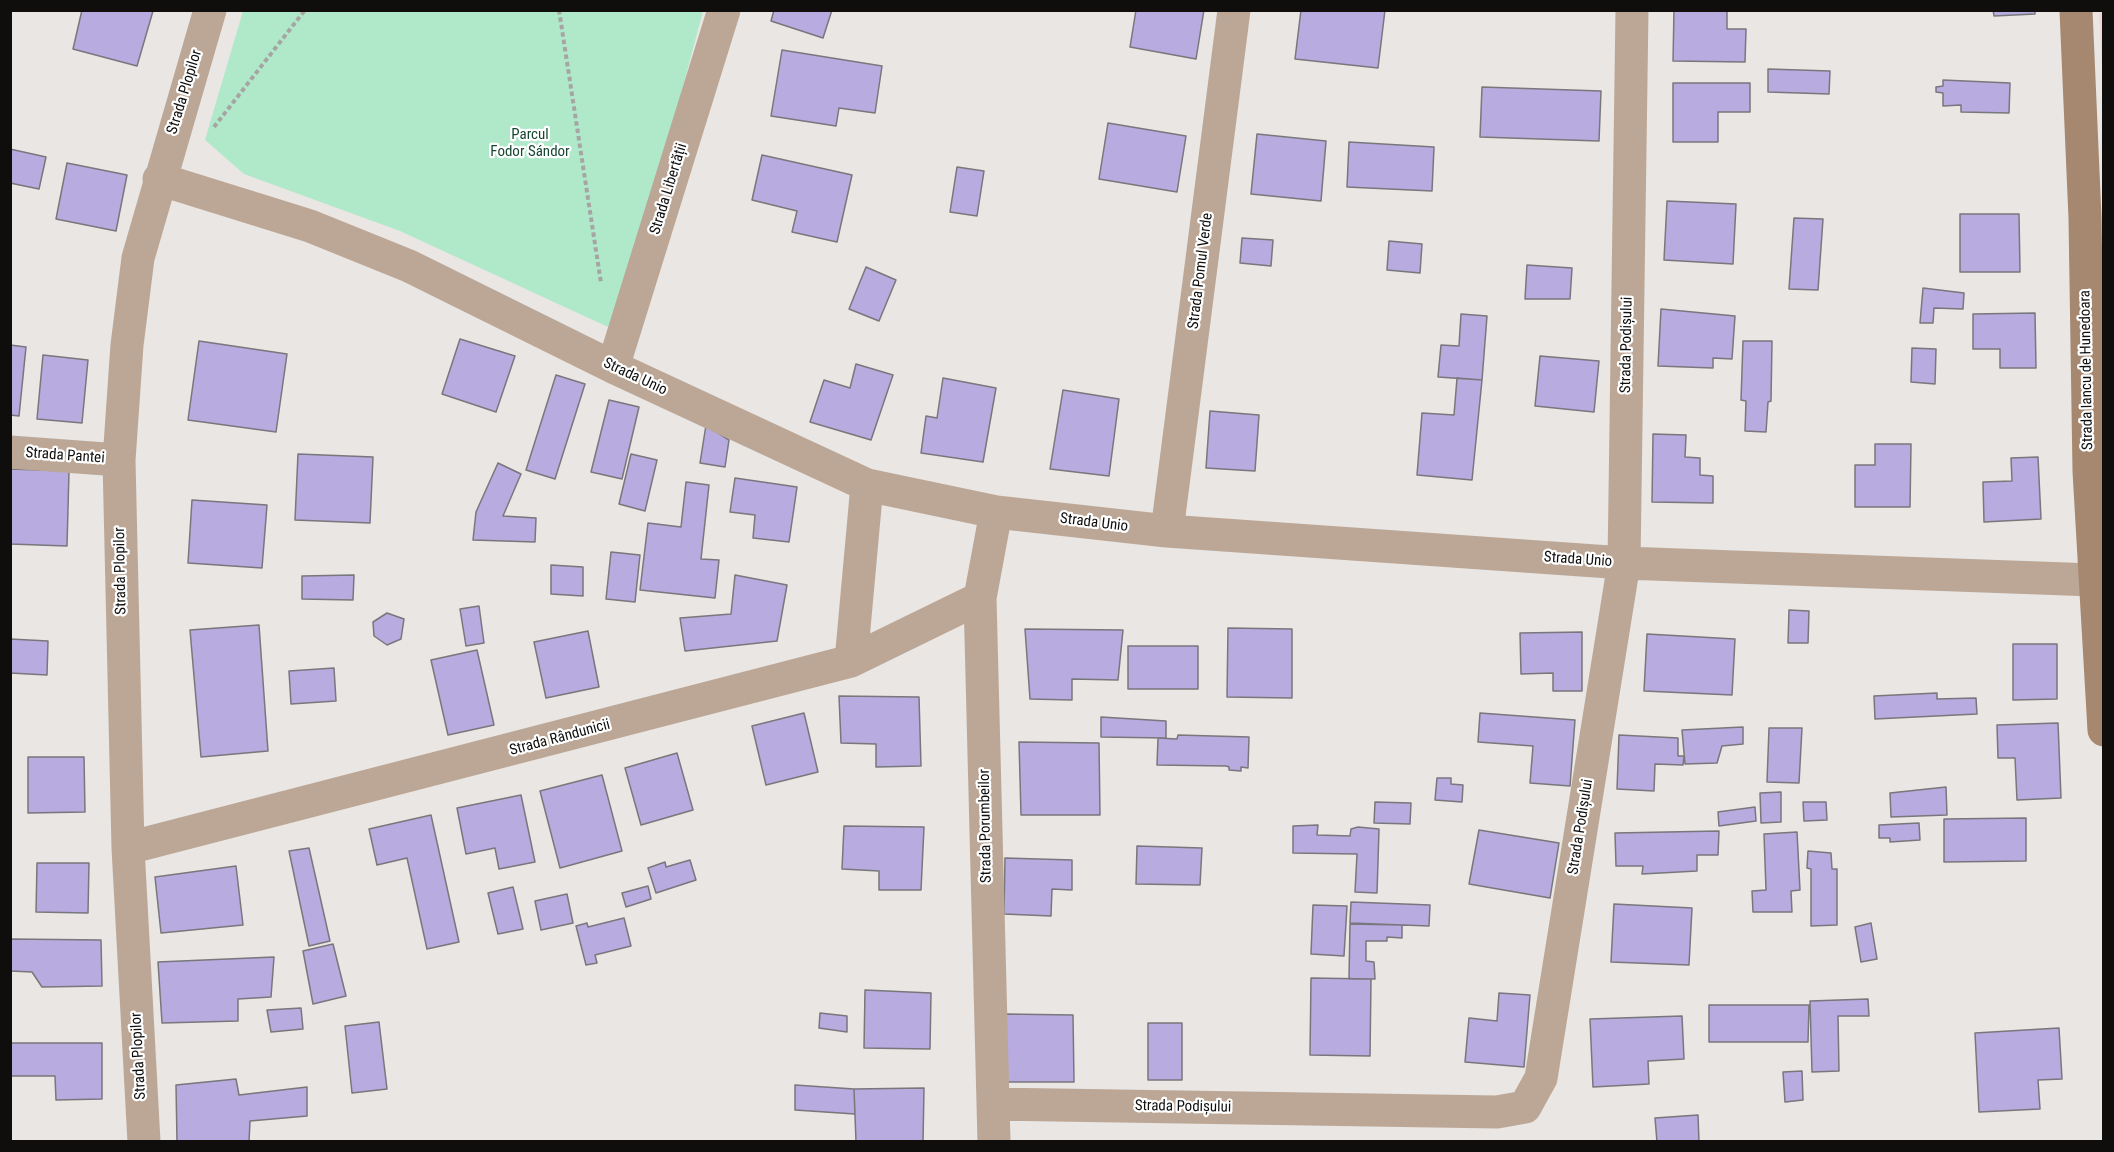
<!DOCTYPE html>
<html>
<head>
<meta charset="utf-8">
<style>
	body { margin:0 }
	#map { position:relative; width:2114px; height:1152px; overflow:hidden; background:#e9e6e3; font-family:"Roboto Condensed",sans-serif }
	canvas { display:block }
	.frame { position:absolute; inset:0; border:12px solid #0f0e0d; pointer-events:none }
</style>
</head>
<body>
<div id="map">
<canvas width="2114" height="1152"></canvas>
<div class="frame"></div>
</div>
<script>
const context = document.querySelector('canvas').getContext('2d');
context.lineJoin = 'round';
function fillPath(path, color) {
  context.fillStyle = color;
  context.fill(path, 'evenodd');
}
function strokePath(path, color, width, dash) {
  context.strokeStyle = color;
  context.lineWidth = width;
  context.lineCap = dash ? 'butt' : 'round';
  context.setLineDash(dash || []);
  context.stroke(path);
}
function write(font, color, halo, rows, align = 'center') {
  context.font = font + ' "Roboto Condensed",sans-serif';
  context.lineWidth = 4.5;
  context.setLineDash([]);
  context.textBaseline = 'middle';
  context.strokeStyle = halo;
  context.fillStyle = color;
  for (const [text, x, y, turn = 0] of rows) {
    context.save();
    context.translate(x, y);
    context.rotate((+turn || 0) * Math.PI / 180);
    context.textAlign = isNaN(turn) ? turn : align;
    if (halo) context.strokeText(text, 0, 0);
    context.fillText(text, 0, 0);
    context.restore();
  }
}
const industrial = new Path2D(`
	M 2099,11 L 2103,11 L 2103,88 Z`);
const green = new Path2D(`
	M 243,11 L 703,11 L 629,290 L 608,327 L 400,231 L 244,174 L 205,140 Z`);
const building = new Path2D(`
	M 82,10 L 153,11 L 137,66 L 73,49 Z
	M 774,10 L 832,10 L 823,38 L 771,21 Z
	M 1136,10 L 1204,10 L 1196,59 L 1130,47 Z
	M 1301,10 L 1385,10 L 1378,68 L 1295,59 Z
	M 1674,10 L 1727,10 L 1727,29 L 1746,29 L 1745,62 L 1673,61 Z
	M 1993,10 L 2035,10 L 2035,14 L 1994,16 Z
	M 782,50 L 882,66 L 875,113 L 839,108 L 836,126 L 771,116 Z
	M 1768,69 L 1830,71 L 1829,94 L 1768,92 Z
	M 1943,80 L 2010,83 L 2009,113 L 1961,112 L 1961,105 L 1943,106 L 1943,93 L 1936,92 L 1936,87 L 1943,86 Z
	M 1673,83 L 1750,83 L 1750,112 L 1718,112 L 1718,142 L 1673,142 Z
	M 1482,87 L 1601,91 L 1599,141 L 1480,137 Z
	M 1108,123 L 1186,136 L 1177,192 L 1099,179 Z
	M 1257,134 L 1326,141 L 1321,201 L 1251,194 Z
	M 1349,142 L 1434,147 L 1432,191 L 1347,187 Z
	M 10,149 L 46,157 L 39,189 L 10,183 Z
	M 762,155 L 852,175 L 837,242 L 792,232 L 797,211 L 752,200 Z
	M 67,163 L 127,175 L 116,231 L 56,219 Z
	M 957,167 L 984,171 L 977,216 L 950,212 Z
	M 1667,201 L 1736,204 L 1733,264 L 1664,260 Z
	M 1960,214 L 2019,214 L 2020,272 L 1960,272 Z
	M 1794,218 L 1823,219 L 1818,290 L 1789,289 Z
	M 1242,238 L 1273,240 L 1271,266 L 1240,263 Z
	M 1389,241 L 1422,244 L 1420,273 L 1387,270 Z
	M 1527,265 L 1572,268 L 1570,299 L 1525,299 Z
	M 866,267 L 896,280 L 879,321 L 849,309 Z
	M 1923,288 L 1964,293 L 1963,309 L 1934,308 L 1933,323 L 1920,323 Z
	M 1661,309 L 1735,316 L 1732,359 L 1713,358 L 1713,368 L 1658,366 Z
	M 2035,313 L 2036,368 L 2000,368 L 2000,349 L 1973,349 L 1973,314 Z
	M 1461,314 L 1487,316 L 1482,380 L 1438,377 L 1441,345 L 1459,346 Z
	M 460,339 L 515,356 L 496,412 L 442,394 Z
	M 199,341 L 287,354 L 276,432 L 188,420 Z
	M 1743,341 L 1772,341 L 1771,401 L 1768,402 L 1766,432 L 1745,431 L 1746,401 L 1741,400 Z
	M 10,345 L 26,347 L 19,416 L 10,415 Z
	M 1912,348 L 1936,349 L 1935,384 L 1911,382 Z
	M 43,355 L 88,360 L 82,423 L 37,419 Z
	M 1540,356 L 1599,361 L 1594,412 L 1535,406 Z
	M 856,364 L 893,375 L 871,440 L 810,422 L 824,380 L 850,388 Z
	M 556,375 L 585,384 L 555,479 L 526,470 Z
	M 943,378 L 996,388 L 983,462 L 921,453 L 926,416 L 937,418 Z
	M 1457,378 L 1482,380 L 1472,480 L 1417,475 L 1422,413 L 1454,415 Z
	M 1063,390 L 1119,399 L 1109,476 L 1050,469 Z
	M 609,400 L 639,407 L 622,479 L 591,472 Z
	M 1210,411 L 1259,415 L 1255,471 L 1206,468 Z
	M 706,425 L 729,440 L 725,467 L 700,463 Z
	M 1653,434 L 1686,435 L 1685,457 L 1700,458 L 1700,475 L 1713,476 L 1713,503 L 1652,502 Z
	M 1875,444 L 1911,444 L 1910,507 L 1855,507 L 1855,465 L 1875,465 Z
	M 298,454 L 373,457 L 370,523 L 295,520 Z
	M 631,454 L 657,460 L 645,511 L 619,504 Z
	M 2038,457 L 2041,519 L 1984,522 L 1983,482 L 2012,481 L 2011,458 Z
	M 498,463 L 521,474 L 503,516 L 536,518 L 535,542 L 473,540 L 476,512 Z
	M 10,469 L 69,471 L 67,546 L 10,544 Z
	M 735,478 L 797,487 L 789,542 L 753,538 L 755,515 L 730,512 Z
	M 686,482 L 709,485 L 701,559 L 719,560 L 715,598 L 640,590 L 648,523 L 681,527 Z
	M 192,500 L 267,505 L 262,568 L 188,563 Z
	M 611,552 L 640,555 L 635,602 L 606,599 Z
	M 551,565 L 583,567 L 583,596 L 551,594 Z
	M 354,575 L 353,600 L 302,599 L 302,576 Z
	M 735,575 L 787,585 L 777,641 L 685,651 L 680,618 L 731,614 Z
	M 479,606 L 484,643 L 466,646 L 460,609 Z
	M 1789,610 L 1809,611 L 1808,643 L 1788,643 Z
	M 387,613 L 404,619 L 401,639 L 387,645 L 374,636 L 373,622 Z
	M 259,625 L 268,751 L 201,757 L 190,630 Z
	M 1228,628 L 1292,629 L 1292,698 L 1227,697 Z
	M 1025,629 L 1123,630 L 1118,680 L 1072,679 L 1072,700 L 1030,699 Z
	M 588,631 L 599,687 L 546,698 L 534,642 Z
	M 1582,632 L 1582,691 L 1553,691 L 1553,673 L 1521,674 L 1520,633 Z
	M 1647,634 L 1735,639 L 1732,695 L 1644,691 Z
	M 10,639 L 48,641 L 47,675 L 10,673 Z
	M 2013,644 L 2057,644 L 2057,699 L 2013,700 Z
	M 1128,646 L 1198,646 L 1198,689 L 1128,689 Z
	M 477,650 L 494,725 L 448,735 L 431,660 Z
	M 334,668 L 336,701 L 291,704 L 289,671 Z
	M 1937,693 L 1937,699 L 1976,698 L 1977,714 L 1875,719 L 1874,696 Z
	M 839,696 L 919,697 L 921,766 L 876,767 L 876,744 L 841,743 Z
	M 804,713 L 818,772 L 766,785 L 752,726 Z
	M 1480,713 L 1575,720 L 1570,786 L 1530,783 L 1533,746 L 1478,742 Z
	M 1101,717 L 1166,721 L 1166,738 L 1101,737 Z
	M 2058,723 L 2061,798 L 2017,800 L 2015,758 L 1998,758 L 1997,725 Z
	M 1743,727 L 1743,744 L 1722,746 L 1717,763 L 1685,764 L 1682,730 Z
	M 1769,728 L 1802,728 L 1799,783 L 1767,782 Z
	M 1178,735 L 1249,737 L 1248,768 L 1241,767 L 1241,771 L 1229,770 L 1229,767 L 1226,766 L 1157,765 L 1158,738 L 1177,739 Z
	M 1619,735 L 1678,738 L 1678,756 L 1684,756 L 1683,765 L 1655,764 L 1654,791 L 1617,789 Z
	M 1019,742 L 1099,743 L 1100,815 L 1021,815 Z
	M 677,753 L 693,810 L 641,825 L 625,768 Z
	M 28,757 L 84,757 L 85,812 L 28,813 Z
	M 602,775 L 622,851 L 560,868 L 540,791 Z
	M 1437,778 L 1451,778 L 1451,784 L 1463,785 L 1462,802 L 1435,800 Z
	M 1946,787 L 1947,815 L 1891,817 L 1890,793 Z
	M 1781,792 L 1781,822 L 1761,823 L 1760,793 Z
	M 521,795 L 535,862 L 499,869 L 495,848 L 466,854 L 457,808 Z
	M 1375,802 L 1411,803 L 1410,824 L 1374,823 Z
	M 1803,802 L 1826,802 L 1827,820 L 1804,821 Z
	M 1755,807 L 1756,821 L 1719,826 L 1718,812 Z
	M 431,815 L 459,942 L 427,949 L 407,858 L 377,865 L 369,829 Z
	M 2026,818 L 2026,861 L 1944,862 L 1944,819 Z
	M 1919,823 L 1920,840 L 1890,842 L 1890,838 L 1879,838 L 1879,825 Z
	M 1318,825 L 1317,835 L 1350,836 L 1351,829 L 1358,827 L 1379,829 L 1377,893 L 1355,892 L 1357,854 L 1293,853 L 1293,826 Z
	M 844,826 L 924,827 L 921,890 L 879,890 L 879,871 L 842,869 Z
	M 1479,830 L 1559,843 L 1550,898 L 1469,884 Z
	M 1719,831 L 1718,855 L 1697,855 L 1697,871 L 1642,874 L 1643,866 L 1616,866 L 1615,833 Z
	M 1797,832 L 1800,890 L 1791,891 L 1792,912 L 1753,912 L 1752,891 L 1766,890 L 1764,834 Z
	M 1137,846 L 1202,848 L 1200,885 L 1136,884 Z
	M 309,848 L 330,941 L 309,946 L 289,851 Z
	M 1808,851 L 1831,853 L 1832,869 L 1837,869 L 1837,925 L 1811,926 L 1811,869 L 1807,868 Z
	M 1005,858 L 1072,860 L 1072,890 L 1052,889 L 1051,916 L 1004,914 Z
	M 690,860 L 696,880 L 656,893 L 648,868 L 665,862 L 666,867 Z
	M 37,863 L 89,863 L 88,913 L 36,912 Z
	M 236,866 L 243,925 L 161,933 L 155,877 Z
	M 648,886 L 651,899 L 626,907 L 622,893 Z
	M 513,887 L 523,929 L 498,934 L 488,893 Z
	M 567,894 L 573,923 L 541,930 L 535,901 Z
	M 1351,902 L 1430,905 L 1429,926 L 1350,923 Z
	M 1614,904 L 1692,908 L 1689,965 L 1611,962 Z
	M 1313,905 L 1347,906 L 1344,956 L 1311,954 Z
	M 624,918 L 631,946 L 595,955 L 597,963 L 586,965 L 576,926 L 587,923 L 588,927 Z
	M 1871,923 L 1877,959 L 1861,962 L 1855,927 Z
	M 1350,924 L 1402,925 L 1402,938 L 1387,937 L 1387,941 L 1366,941 L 1366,961 L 1374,962 L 1375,979 L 1349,979 Z
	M 10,939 L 101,940 L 102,986 L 42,987 L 32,972 L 10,971 Z
	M 333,944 L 346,996 L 313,1004 L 303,951 Z
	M 274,957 L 271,997 L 238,999 L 238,1021 L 162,1023 L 158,962 Z
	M 1311,978 L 1371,979 L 1370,1056 L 1310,1055 Z
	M 865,990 L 931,993 L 930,1049 L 864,1048 Z
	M 1499,993 L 1530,995 L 1524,1067 L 1465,1062 L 1469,1018 L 1497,1021 Z
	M 1868,999 L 1869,1016 L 1838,1016 L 1839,1071 L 1812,1072 L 1810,1001 Z
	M 1709,1005 L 1809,1005 L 1808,1042 L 1709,1042 Z
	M 301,1008 L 303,1029 L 271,1032 L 267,1010 Z
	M 820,1013 L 847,1016 L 847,1032 L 819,1028 Z
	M 1005,1014 L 1073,1015 L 1074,1082 L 1006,1082 Z
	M 1682,1016 L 1684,1059 L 1648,1061 L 1649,1084 L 1593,1087 L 1590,1019 Z
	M 379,1022 L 387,1089 L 352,1093 L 345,1026 Z
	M 1148,1023 L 1182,1023 L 1182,1080 L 1148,1080 Z
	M 2059,1028 L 2062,1079 L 2038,1080 L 2040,1109 L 1979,1112 L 1975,1033 Z
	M 10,1043 L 102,1043 L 102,1099 L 56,1100 L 55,1076 L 10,1076 Z
	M 1802,1071 L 1803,1100 L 1785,1102 L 1783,1072 Z
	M 236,1079 L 239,1095 L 307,1087 L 307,1116 L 250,1121 L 249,1142 L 177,1142 L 176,1085 Z
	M 795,1085 L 854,1089 L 855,1114 L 795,1110 Z
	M 924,1088 L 923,1142 L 856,1142 L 854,1089 Z
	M 1698,1115 L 1699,1142 L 1657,1142 L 1655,1118 Z`);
const path = new Path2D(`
	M 559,10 L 601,283
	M 214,127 L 305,10`);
const street = new Path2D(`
	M 159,179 L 310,226 L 409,266 L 613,367 L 867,485 L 996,512 L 1167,531 L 1624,563 L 2094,580
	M 613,367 L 724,10
	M 10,452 L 119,460
	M 1167,531 L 1234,10
	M 851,661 L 867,485
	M 128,848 L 851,661 L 980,598
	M 993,1104 L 1497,1112 L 1525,1107 L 1541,1078 L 1624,563 L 1632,10
	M 144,1142 L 128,848 L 119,460 L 127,345 L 138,258 L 210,10
	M 994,1142 L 980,598 L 996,512`);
const secondary = new Path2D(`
	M 2076,10 L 2085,218 L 2089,471 L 2104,730`);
const streetNames = [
	["Strada Plopilor",185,92,-73],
	["Strada Libertății",669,189,-73],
	["Strada Pomul Verde",1201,271,-83],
	["Strada Podișului",1627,345,-89],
	["Strada Iancu de Hunedoara",2087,370,-91],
	["Strada Unio",635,377,25],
	["Strada Pantei",65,456,4],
	["Strada Unio",1094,523,7],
	["Strada Unio",1578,560,4],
	["Strada Plopilor",121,571,-91],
	["Strada Rândunicii",560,738,-15],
	["Strada Porumbeilor",986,826,-91],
	["Strada Podișului",1581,827,-81],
	["Strada Plopilor",139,1056,-93],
	["Strada Podișului",1183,1107,1]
];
const parkNames = [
	["Parcul",530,135],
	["Fodor Sándor",530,152]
];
fillPath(industrial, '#f1d6d3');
fillPath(green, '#afe9ca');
fillPath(building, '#b7abe0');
strokePath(building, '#78777b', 1.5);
strokePath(path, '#a7a5a3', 4, [4.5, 3]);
strokePath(street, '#bca796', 33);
strokePath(secondary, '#a6876f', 33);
write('15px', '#0f0e0d', '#fff', streetNames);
write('15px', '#174631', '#fff', parkNames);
</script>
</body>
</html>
